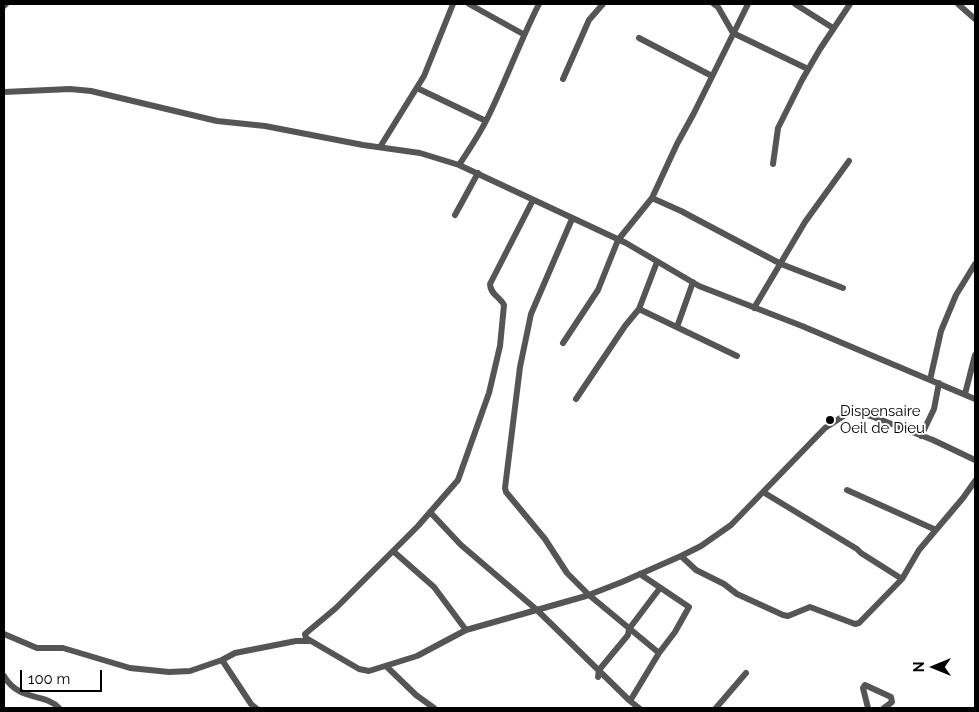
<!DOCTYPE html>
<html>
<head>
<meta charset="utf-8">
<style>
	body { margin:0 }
	#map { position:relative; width:979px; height:712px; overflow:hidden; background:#fff; font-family:Raleway,sans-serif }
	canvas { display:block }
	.frame { position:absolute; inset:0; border:5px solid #000; pointer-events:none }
	.north { position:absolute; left:909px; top:642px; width:50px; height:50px; -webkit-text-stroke:4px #fff; paint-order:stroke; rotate:270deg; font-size:14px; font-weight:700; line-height:20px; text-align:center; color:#000 }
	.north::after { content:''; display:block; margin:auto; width:18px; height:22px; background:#000; clip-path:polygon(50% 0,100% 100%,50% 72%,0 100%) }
	.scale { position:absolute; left:20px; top:670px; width:82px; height:22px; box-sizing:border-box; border:2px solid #000; border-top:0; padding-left:6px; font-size:15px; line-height:18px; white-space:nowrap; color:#000; -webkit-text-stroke:4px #fff; paint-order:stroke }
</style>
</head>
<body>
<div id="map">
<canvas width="979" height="712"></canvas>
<div class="frame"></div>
<div class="north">N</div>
<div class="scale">100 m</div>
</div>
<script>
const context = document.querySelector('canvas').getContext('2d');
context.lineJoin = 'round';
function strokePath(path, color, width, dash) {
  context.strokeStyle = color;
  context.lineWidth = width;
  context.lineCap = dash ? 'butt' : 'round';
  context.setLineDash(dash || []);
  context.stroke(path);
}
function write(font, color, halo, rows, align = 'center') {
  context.font = font + ' Raleway,sans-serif';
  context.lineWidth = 4;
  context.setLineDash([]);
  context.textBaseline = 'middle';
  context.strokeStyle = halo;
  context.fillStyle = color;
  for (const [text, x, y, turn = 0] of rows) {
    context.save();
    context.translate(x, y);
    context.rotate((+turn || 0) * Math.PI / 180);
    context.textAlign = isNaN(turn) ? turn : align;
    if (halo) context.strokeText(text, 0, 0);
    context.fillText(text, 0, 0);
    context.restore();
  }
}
const minor = new Path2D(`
	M 469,4 L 523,34
	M 714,4 L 718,7 L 733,33 L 808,69
	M 795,4 L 833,28
	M 958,4 L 975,19
	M 4,6 L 6,4
	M 639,38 L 712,76
	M 563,79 L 589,20 L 603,4
	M 417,88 L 486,121
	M 4,92 L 70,89 L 91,91 L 217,121 L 265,126 L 363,145 L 420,153 L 459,165 L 626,243 L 699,286 L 802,326 L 975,399
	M 380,147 L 424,76 L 453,4
	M 773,164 L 778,128 L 802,80 L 820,49 L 850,4
	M 459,165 C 469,150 479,135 487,119 C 506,81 520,41 539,4
	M 652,198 L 681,211 L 781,264 L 843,288
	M 533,200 L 490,284 C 490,294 500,297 504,305 L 500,346 L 489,393 L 458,480 L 418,526 L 336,608 L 305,634 L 306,638 L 359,669 L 369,671 L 417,656 L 466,630 L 586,596 L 622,582 L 681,556 L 701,546 L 731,525 L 825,428 L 848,413 L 855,412 L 871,416 L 933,440 L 975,460
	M 455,215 L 478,173
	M 572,219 L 531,314 L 520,367 L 505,488 L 506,492 L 545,539 L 567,573 L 589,595 L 659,653
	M 754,308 L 805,222 L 849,161
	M 639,309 L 737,356
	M 677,327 L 693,282
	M 563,343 L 598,290 L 618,240 L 652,198 L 677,144 L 694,113 L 748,4
	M 930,380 L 941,331 L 956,295 L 975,264
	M 965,394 L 975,355
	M 576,399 L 625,326 L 639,309 L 657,262
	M 921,436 L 934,409 L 939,383
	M 847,490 L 936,530
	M 763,492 L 857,549 L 861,553 L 902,579
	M 430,512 L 461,545 L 537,610 L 630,701 L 639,708
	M 393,551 L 434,587 L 466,630
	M 681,556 L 696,570 L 724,584 L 737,594 L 783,615 L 788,616 L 810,607 L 855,624 L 859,623 L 902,579 L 919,550 L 963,498 L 975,481
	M 4,634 L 37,648 L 63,648 L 130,668 L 169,672 L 190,671 L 222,660 L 235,653 L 296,641 L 309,641
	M 222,660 L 251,704 L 256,708
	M 386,666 L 416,695 L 434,708
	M 4,676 C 19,702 46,693 59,708
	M 598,677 L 599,670 L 628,635 L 629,629 L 660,588
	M 630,701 L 659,653 L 675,632 L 689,607 L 640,574
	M 716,708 L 746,673
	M 868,708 L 863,688 L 865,685 L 891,697 L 892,702 L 884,708`);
const markers = [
	[830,420,5,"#000"]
];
const poiNames = [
	["Dispensaire",840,411],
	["Oeil de Dieu",840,428]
];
strokePath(minor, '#555', 6);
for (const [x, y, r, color] of markers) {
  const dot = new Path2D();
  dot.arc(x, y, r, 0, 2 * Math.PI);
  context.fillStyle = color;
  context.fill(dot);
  strokePath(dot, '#fff', 2);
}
write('15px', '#000', '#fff', poiNames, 'left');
</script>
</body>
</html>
